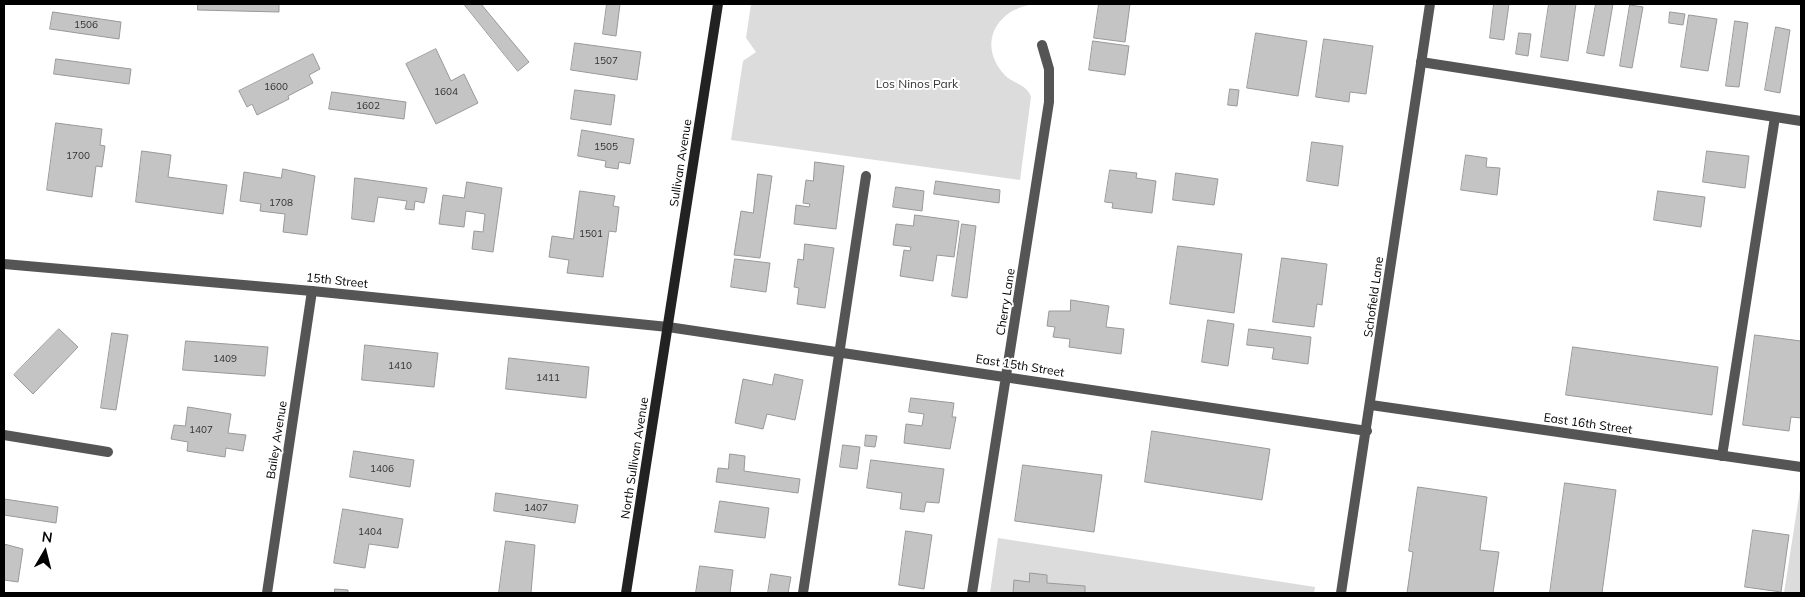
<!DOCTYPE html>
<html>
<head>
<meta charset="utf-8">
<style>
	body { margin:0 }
	#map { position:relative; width:1805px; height:597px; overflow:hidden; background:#fff; font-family:Mulish,sans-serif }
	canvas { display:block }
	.frame { position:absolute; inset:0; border:5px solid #000; pointer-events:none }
	.north { position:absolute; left:20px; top:527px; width:50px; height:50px; -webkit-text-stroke:4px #fff; paint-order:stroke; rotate:8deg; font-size:14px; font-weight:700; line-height:20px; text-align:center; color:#000 }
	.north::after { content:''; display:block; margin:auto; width:18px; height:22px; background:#000; clip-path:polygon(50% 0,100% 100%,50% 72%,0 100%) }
</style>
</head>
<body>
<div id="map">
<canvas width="1805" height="597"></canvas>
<div class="frame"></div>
<div class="north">N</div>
</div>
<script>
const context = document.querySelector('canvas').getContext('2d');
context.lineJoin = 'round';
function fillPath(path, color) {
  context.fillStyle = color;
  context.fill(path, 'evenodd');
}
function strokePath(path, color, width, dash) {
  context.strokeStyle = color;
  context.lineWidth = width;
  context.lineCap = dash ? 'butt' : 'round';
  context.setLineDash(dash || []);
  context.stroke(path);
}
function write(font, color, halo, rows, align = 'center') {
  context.font = font + ' Mulish,sans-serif';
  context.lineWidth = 4;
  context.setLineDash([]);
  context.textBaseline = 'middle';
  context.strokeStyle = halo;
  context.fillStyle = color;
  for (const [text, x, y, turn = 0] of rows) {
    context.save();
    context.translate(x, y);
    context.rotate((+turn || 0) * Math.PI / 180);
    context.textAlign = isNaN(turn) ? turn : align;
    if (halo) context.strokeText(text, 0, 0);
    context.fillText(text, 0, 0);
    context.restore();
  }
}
const green = new Path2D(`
	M 751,4 L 1035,4 C 998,8 977,42 1003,73 C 1011,84 1027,83 1031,97 L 1020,180 L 731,140 L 743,61 L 756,52 L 746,38 Z
	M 1800,490 L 1801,593 L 1784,593 Z
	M 998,538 L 1315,587 L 1314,593 L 990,593 Z`);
const building = new Path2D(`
	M 198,4 L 279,4 L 279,12 L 198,10 Z
	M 464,4 L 481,4 L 529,62 L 518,71 Z
	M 607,4 L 620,4 L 616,36 L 603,34 Z
	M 1099,4 L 1130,4 L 1125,42 L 1094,38 Z
	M 1494,4 L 1509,4 L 1504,40 L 1490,38 Z
	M 1549,4 L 1576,4 L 1568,61 L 1541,57 Z
	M 1596,4 L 1613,4 L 1604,56 L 1587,53 Z
	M 1630,5 L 1643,7 L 1632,68 L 1620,66 Z
	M 53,12 L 121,22 L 119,39 L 50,29 Z
	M 1670,12 L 1685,14 L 1683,25 L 1669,23 Z
	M 1689,15 L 1717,19 L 1708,71 L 1681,67 Z
	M 1735,21 L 1748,23 L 1739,87 L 1726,86 Z
	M 1776,27 L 1790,30 L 1780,93 L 1765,90 Z
	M 1256,33 L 1307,41 L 1298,96 L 1247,88 Z
	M 1519,33 L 1531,34 L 1528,56 L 1516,54 Z
	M 1324,39 L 1373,46 L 1366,94 L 1350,92 L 1349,102 L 1316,97 Z
	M 1093,41 L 1129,46 L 1125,75 L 1089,70 Z
	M 575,43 L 641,52 L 637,80 L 571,70 Z
	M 436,49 L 451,81 L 464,74 L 478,103 L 436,124 L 406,64 Z
	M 313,54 L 320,69 L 309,75 L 313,83 L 288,96 L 289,99 L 257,115 L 252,104 L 247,107 L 239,91 Z
	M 56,59 L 131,69 L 129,84 L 54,74 Z
	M 1230,89 L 1239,90 L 1237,106 L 1228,105 Z
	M 575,90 L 615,95 L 611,125 L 571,119 Z
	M 332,92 L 406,102 L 404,119 L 329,109 Z
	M 56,123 L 102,129 L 100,145 L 105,146 L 102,167 L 96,166 L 92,197 L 47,190 Z
	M 582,130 L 634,139 L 630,164 L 619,162 L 618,169 L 605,167 L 606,161 L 578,156 Z
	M 1312,142 L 1343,146 L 1338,186 L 1307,181 Z
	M 142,151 L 171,155 L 168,177 L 227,185 L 223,214 L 136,202 Z
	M 1707,151 L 1749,156 L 1745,188 L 1703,182 Z
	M 1466,155 L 1487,158 L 1486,167 L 1500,168 L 1497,195 L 1461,190 Z
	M 815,162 L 844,166 L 836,229 L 794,224 L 796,205 L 809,207 L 810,204 L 803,203 L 806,180 L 813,181 Z
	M 283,169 L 315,176 L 307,235 L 283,232 L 285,214 L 260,211 L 261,204 L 240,201 L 244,172 L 281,178 Z
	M 1110,170 L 1137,173 L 1136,178 L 1156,181 L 1152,213 L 1112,208 L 1113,203 L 1105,202 Z
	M 1176,173 L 1218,179 L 1214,205 L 1173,200 Z
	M 758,174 L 772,176 L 760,258 L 734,255 L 741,211 L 753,213 Z
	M 355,178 L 427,188 L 424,203 L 415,201 L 414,210 L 405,209 L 407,201 L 378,197 L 374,222 L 352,219 Z
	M 936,181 L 1000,190 L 999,203 L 934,194 Z
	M 467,182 L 502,188 L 493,252 L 472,249 L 474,231 L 483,232 L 485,214 L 466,211 L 464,227 L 439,224 L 443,195 L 464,198 Z
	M 896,187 L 924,191 L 922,211 L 893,207 Z
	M 580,191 L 615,196 L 613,206 L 619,207 L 616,232 L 609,231 L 603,277 L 567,273 L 569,260 L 549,257 L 552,236 L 573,239 Z
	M 1658,191 L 1705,197 L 1701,227 L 1654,220 Z
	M 915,215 L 959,221 L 954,257 L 937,255 L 933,281 L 900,276 L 904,250 L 910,251 L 911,247 L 893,245 L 896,224 L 913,226 Z
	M 962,224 L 976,226 L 967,298 L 952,296 Z
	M 805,244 L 834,248 L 825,308 L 797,304 L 799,288 L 794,287 L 798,259 L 803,260 Z
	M 1178,246 L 1242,254 L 1234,313 L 1170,304 Z
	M 1282,258 L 1327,264 L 1322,305 L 1317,304 L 1314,327 L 1273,322 Z
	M 735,259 L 770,263 L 766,292 L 731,287 Z
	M 1071,300 L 1109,306 L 1106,327 L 1124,329 L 1121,354 L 1069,347 L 1070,339 L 1053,337 L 1055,327 L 1047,326 L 1049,311 L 1070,311 Z
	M 1208,320 L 1234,324 L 1228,366 L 1202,362 Z
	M 59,329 L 78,347 L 33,394 L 14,375 Z
	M 1249,329 L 1311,337 L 1308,364 L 1272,359 L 1274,348 L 1247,345 Z
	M 112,333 L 128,335 L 116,410 L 101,408 Z
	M 1755,335 L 1801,341 L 1801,418 L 1791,417 L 1789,431 L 1743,425 Z
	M 186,341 L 268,347 L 265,376 L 183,370 Z
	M 365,345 L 438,353 L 434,387 L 362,380 Z
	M 1573,347 L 1718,367 L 1712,415 L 1566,395 Z
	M 509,358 L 589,367 L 586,398 L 506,389 Z
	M 775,374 L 803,380 L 795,420 L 767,414 L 763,429 L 735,423 L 743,379 L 772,385 Z
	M 911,398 L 954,403 L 952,417 L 956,417 L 950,449 L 904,443 L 906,424 L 922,426 L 924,414 L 909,412 Z
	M 188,407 L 231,414 L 228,433 L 246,435 L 243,451 L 226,448 L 225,457 L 187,451 L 188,442 L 171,439 L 174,425 L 185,426 Z
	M 1152,431 L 1270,449 L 1262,500 L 1145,482 Z
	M 866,435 L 877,436 L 875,447 L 865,446 Z
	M 843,445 L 860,447 L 857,469 L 840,467 Z
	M 354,451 L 414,460 L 410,487 L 350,477 Z
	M 730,454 L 745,456 L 744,471 L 800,479 L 798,493 L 716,482 L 718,468 L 728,469 Z
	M 871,460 L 944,469 L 939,503 L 926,502 L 924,512 L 900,509 L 902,493 L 867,488 Z
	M 1023,465 L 1102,475 L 1094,532 L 1015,521 Z
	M 1565,483 L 1616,490 L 1602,593 L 1550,593 Z
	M 1418,487 L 1487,497 L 1480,550 L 1499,552 L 1493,593 L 1407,593 L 1413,552 L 1409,551 Z
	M 496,493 L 578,505 L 575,523 L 494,511 Z
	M 4,499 L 58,507 L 56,523 L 4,515 Z
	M 720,501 L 769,508 L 765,538 L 715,532 Z
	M 343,509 L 403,519 L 398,548 L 369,544 L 365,568 L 334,563 Z
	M 1753,530 L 1789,535 L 1781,592 L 1745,587 Z
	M 906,531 L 932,535 L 924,589 L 899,585 Z
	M 506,541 L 535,545 L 531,593 L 499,593 Z
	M 4,544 L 23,549 L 18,582 L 4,580 Z
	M 700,566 L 733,570 L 730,593 L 696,593 Z
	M 1030,573 L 1047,575 L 1047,583 L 1085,586 L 1085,593 L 1013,593 L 1014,580 L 1029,582 Z
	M 771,574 L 791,577 L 788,593 L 768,593 Z
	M 335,589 L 348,590 L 348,593 L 335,593 Z`);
const service = new Path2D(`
	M 1421,62 L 1801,121
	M 4,435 L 108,452
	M 1722,456 L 1775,117
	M 803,593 L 866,176`);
const minor = new Path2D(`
	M 668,327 L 1367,431
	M 1371,405 L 1801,467
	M 267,593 L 312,291
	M 972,593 L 1049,102 L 1049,69 L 1042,45
	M 1341,593 L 1430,4`);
const tertiary = new Path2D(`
	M 4,264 L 312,291 L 668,327`);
const secondary = new Path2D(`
	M 626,593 L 718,4`);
const numberNames = [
	["1506",86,25],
	["1507",606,61],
	["1600",276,87],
	["1604",446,92],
	["1602",368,106],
	["1505",606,147],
	["1700",78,156],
	["1708",281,203],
	["1501",591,234],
	["1409",225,359],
	["1410",400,366],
	["1411",548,378],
	["1407",201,430],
	["1406",382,469],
	["1407",536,508],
	["1404",370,532]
];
const parkNames = [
	["Los Ninos Park",917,84]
];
const streetNames = [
	["Sullivan Avenue",681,163,-81],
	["15th Street",337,281,6],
	["Schofield Lane",1374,297,-82],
	["Cherry Lane",1006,302,-81],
	["East 15th Street",1020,366,9],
	["East 16th Street",1588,424,8],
	["Bailey Avenue",277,440,-81],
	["North Sullivan Avenue",635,458,-81]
];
fillPath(green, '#dcdcdc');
fillPath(building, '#c4c4c4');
strokePath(building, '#999', 1);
strokePath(service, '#555', 10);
strokePath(minor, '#555', 10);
strokePath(tertiary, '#555', 10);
strokePath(secondary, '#222', 10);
write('10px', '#313131', null, numberNames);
write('12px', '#333', '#fff', parkNames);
write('12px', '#000', '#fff', streetNames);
</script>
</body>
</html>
